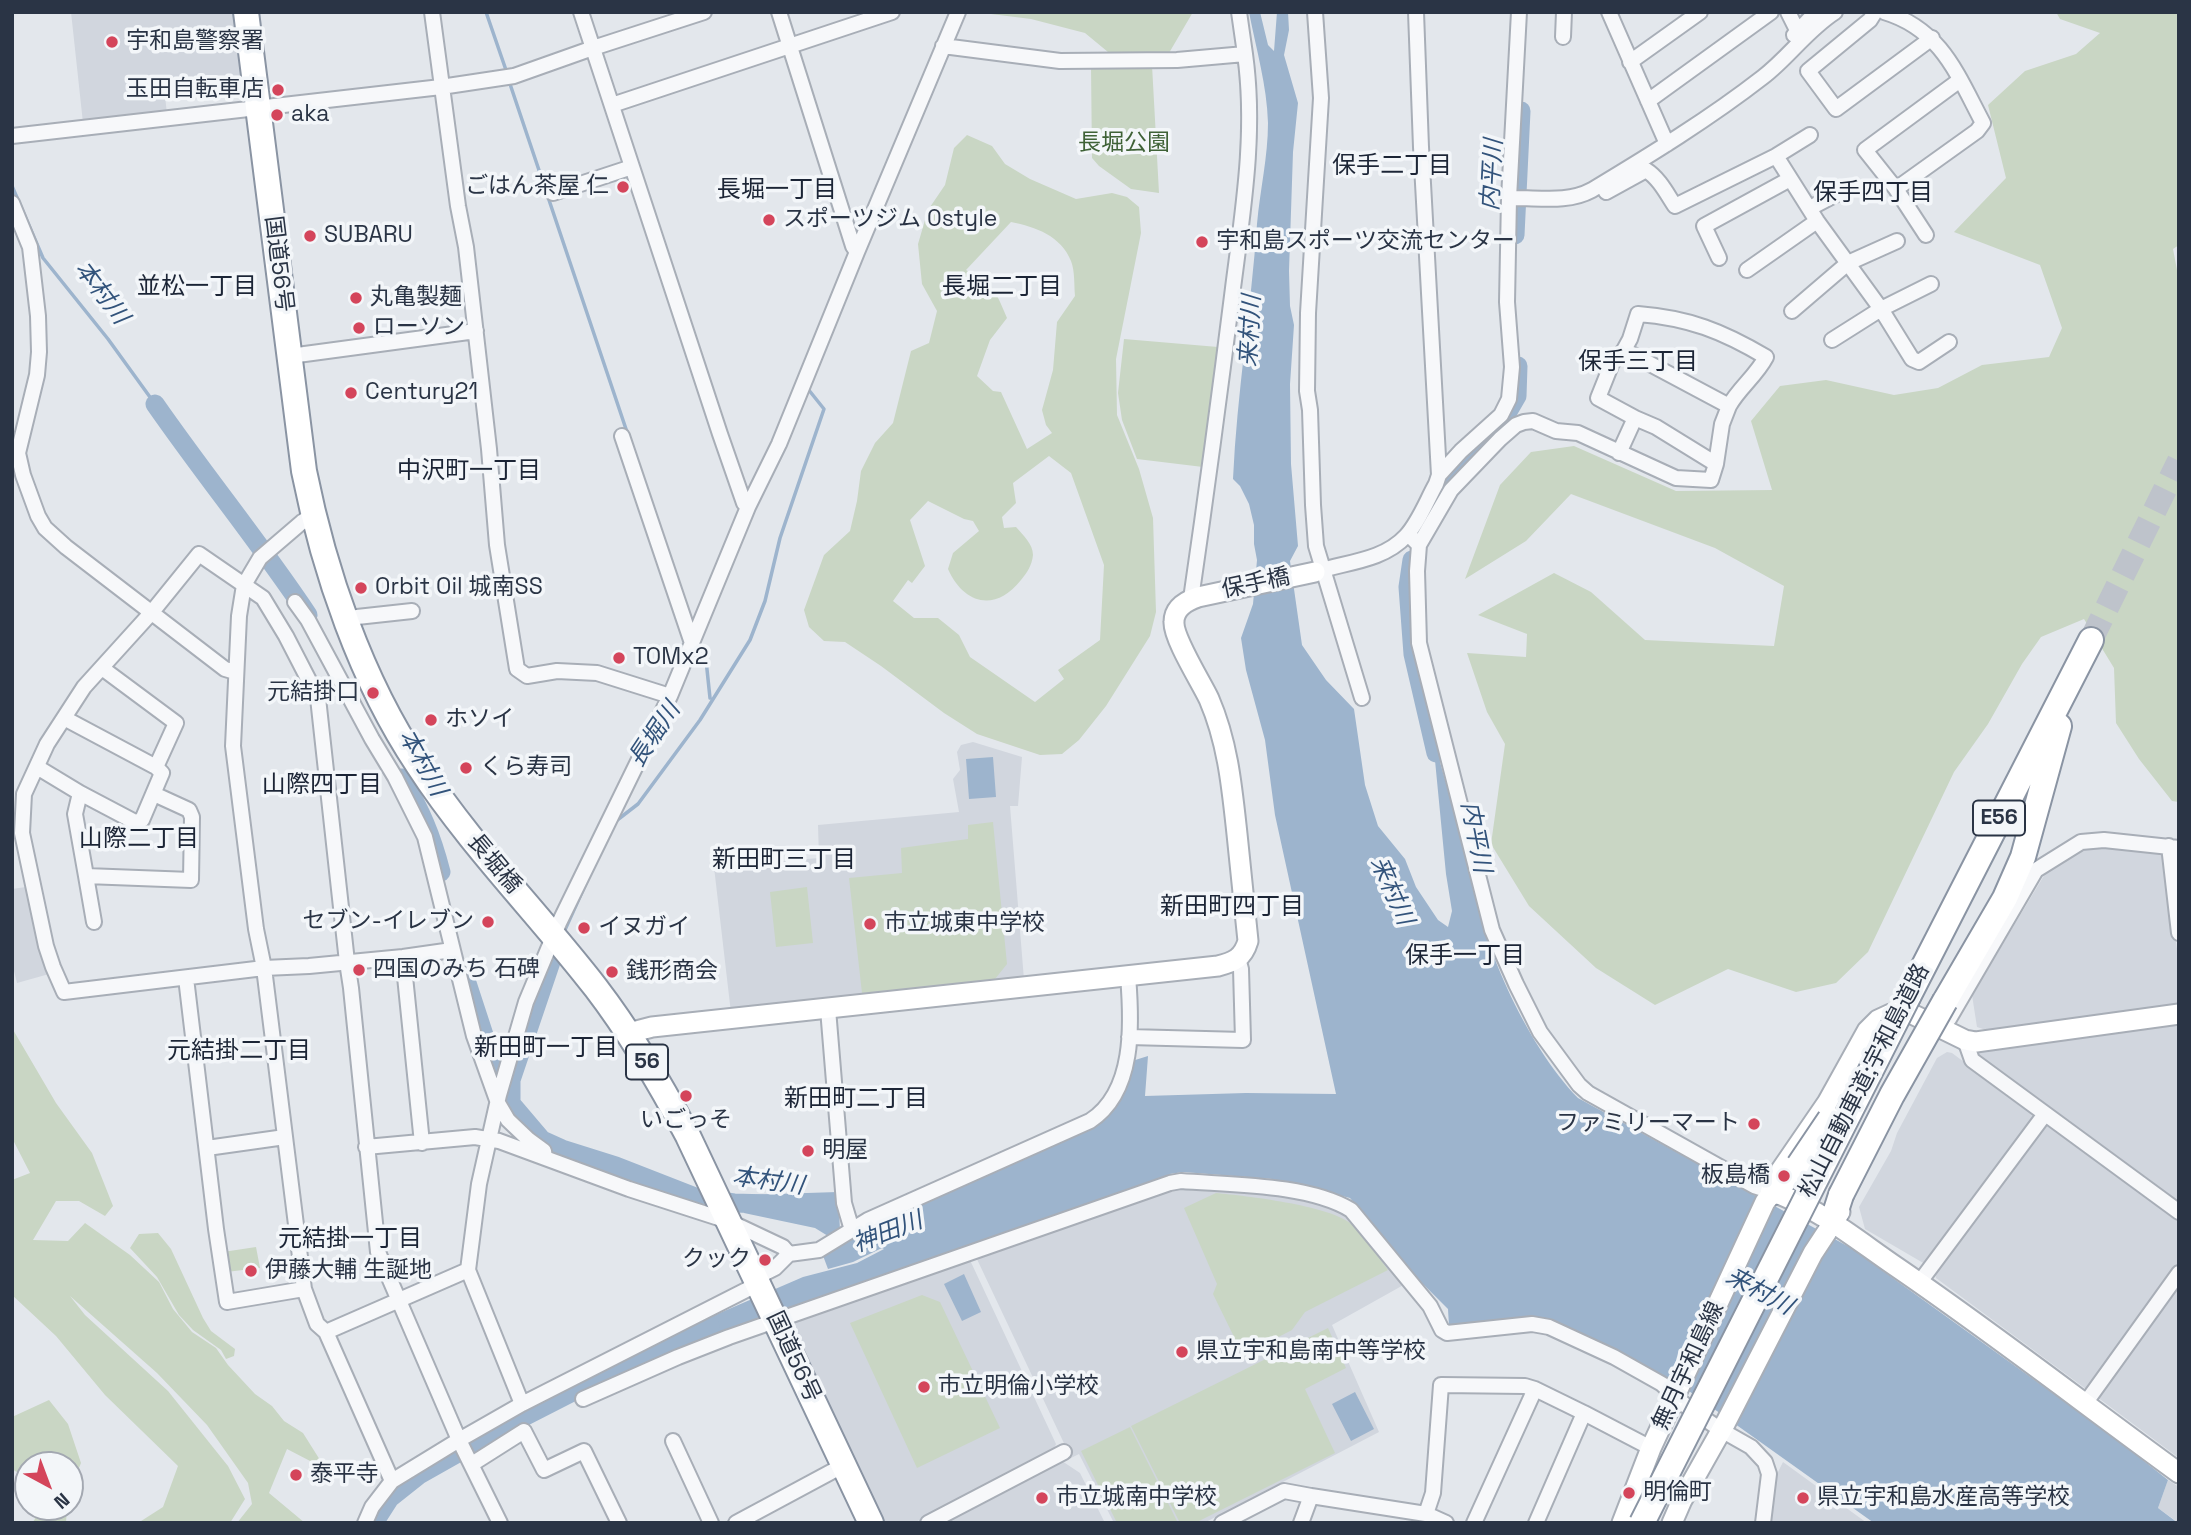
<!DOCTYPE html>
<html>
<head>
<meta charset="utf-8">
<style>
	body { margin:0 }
	#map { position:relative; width:2191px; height:1535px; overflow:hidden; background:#e3e7ec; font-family:"Space Grotesk",sans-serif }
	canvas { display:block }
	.frame { position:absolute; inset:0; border:14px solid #2a3445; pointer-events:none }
	.north { position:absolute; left:14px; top:1451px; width:70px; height:70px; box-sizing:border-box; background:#f3f6f9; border:2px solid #a3a8b1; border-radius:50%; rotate:139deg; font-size:19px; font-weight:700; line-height:28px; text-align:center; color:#2a3445 }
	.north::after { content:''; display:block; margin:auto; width:24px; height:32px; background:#d4455b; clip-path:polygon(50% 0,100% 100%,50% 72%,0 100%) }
</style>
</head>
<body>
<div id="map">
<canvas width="2191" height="1535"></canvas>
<div class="frame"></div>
<div class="north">N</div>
</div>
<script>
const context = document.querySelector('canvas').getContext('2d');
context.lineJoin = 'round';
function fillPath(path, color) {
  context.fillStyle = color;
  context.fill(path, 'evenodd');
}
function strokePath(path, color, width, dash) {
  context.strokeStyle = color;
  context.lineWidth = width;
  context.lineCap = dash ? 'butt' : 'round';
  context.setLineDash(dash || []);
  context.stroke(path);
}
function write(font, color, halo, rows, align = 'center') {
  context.font = font + ' "Space Grotesk","Noto Sans JP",sans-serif';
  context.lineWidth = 7;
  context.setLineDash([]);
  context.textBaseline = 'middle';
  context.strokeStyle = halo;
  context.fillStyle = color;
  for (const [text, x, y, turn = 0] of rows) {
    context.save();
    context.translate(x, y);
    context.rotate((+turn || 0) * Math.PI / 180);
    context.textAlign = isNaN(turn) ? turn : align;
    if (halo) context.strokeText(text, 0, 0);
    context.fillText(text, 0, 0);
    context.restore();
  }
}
const built = new Path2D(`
	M 71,12 L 238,12 L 245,78 L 164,87 L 167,114 L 83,123 Z
	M 973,742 L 1022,757 L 1018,806 L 1010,806 L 1024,980 L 731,1013 L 714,867 L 819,858 L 818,825 L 959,812 L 953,779 L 960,770 L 957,752 L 961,745 Z
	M 2095,845 L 2159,851 L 2164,855 L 2179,963 L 2179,1005 L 1989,1031 L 1977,1027 L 1972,995 L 2045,874 L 2058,861 L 2081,848 Z
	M 26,887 L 49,974 L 17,983 L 12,963 L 12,889 Z
	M 2179,1022 L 2179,1205 L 1975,1055 L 1976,1052 Z
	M 1947,1052 L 1952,1053 L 2034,1114 L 2034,1118 L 1925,1264 L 1865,1229 L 1859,1207 L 1891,1151 L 1897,1133 L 1937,1058 Z
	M 2049,1126 L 2179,1221 L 2179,1266 L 2086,1389 L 1936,1278 L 1935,1273 L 2044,1127 Z
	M 1176,1185 L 1191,1185 L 1277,1195 L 1337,1209 L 1349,1215 L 1407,1283 L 1332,1325 L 1379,1432 L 1204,1523 L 1114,1523 L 1079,1454 L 1071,1458 L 975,1255 Z
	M 969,1258 L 1056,1444 L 1053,1451 L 914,1523 L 882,1523 L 791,1330 L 796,1322 Z
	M 2179,1288 L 2179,1458 L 2097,1397 Z
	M 1062,1461 L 1080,1473 L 1105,1523 L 943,1523 Z
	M 1783,1462 L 1867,1523 L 1769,1523 L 1777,1474 Z
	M 2168,1480 L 2179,1487 L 2179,1523 L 2158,1508 Z`);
const green = new Path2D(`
	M 990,12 L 1193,12 L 1169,53 L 1136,56 L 1108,52 L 1085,33 L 1031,19 L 991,14 Z
	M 2056,12 L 2179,12 L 2179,245 L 2173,249 L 2177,270 L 2179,270 L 2179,802 L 2172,801 L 2139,759 L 2116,723 L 2114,668 L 2084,619 L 2041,637 L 2022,664 L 1988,724 L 1954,772 L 1868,952 L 1836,983 L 1796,992 L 1728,969 L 1655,1005 L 1596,968 L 1529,906 L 1491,844 L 1505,744 L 1487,712 L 1467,653 L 1526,657 L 1527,634 L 1478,615 L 1554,573 L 1591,592 L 1645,640 L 1774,646 L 1784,586 L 1715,548 L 1571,494 L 1526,541 L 1465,579 L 1500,485 L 1531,452 L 1574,446 L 1676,491 L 1772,490 L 1751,421 L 1780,386 L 1826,380 L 1894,395 L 1938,388 L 1982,365 L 2049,357 L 2062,328 L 2040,265 L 1954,232 L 2006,178 L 1988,105 L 2025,71 L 2076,54 L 2100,33 L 2060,19 Z
	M 1152,65 L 1159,193 L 1131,189 L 1099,166 L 1092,158 L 1091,66 Z
	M 967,135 L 992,146 L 1005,164 L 1030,179 L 1076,199 L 1112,193 L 1127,197 L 1139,207 L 1141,233 L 1116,359 L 1117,415 L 1139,469 L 1153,518 L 1156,612 L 1150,636 L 1106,706 L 1079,740 L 1062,754 L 1040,755 L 977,734 L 944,713 L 881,666 L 845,642 L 824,641 L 809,627 L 804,610 L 824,555 L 850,531 L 857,501 L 861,471 L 875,443 L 893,423 L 911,351 L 929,343 L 937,311 L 922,284 L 918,244 L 928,210 L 945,185 L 954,148 ZM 1011,222 C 1036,227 1061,236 1071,261 C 1075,271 1074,285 1075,296 L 1057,322 L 1053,370 L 1042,410 L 1046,425 L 1052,433 L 1027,449 L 1001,392 L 993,391 L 977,376 L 990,340 L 1007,318 C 994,287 994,287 966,270 ZM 1049,456 L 1071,473 L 1104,565 L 1100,640 L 1058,670 L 1064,679 L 1035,702 L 970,657 L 959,635 L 938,618 L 914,618 L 893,601 L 908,580 L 912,583 L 925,566 L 910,520 L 928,501 L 964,519 L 973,521 L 979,531 L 953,553 L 948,569 C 964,605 996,612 1021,580 C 1027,573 1032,565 1033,555 C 1033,544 1023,535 1016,527 L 1004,528 L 1002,517 L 1016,503 L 1013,483 Z
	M 1124,339 L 1218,347 L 1203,467 L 1137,459 L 1122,420 L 1118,393 Z
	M 993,822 L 1007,964 L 995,979 L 862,993 L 849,878 L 902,873 L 901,848 L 968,839 L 968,825 Z
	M 807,887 L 813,943 L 776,947 L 770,892 Z
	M 12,1028 L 56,1103 L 92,1153 L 113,1206 L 105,1216 L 79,1201 L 56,1201 L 33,1240 L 68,1241 L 85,1223 L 130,1255 L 159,1282 L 173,1309 L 192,1332 L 216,1348 L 228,1365 L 255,1394 L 272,1406 L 284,1421 L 303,1433 L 320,1460 L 314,1463 L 287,1449 L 269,1493 L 305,1523 L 237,1523 L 252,1504 L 248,1483 L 207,1425 L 157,1373 L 70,1296 L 85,1315 L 168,1391 L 228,1466 L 245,1499 L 230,1523 L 138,1523 L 163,1507 L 178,1466 L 105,1395 L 56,1336 L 12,1295 L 12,1180 L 30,1173 L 12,1138 Z
	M 1216,1193 C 1246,1196 1327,1205 1350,1223 C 1366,1235 1376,1254 1388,1270 L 1305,1312 L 1292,1330 L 1251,1351 L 1239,1347 L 1213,1294 L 1217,1284 L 1184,1208 Z
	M 158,1233 L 171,1249 L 203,1318 L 211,1331 L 235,1349 L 234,1356 L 226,1359 L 221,1350 L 193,1330 L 179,1315 L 157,1277 L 130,1248 L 139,1234 Z
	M 256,1247 L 260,1268 L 226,1272 L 223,1252 Z
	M 922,1295 L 940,1302 L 1000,1428 L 917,1468 L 850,1323 Z
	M 1328,1328 L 1346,1368 L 1305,1389 L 1335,1453 L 1195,1523 L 1180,1523 L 1131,1426 Z
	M 49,1400 L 68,1424 L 81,1463 L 70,1490 L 70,1465 L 28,1465 L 28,1493 L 23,1476 L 12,1469 L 12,1417 Z
	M 1130,1427 L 1178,1523 L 1117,1523 L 1081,1451 Z
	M 32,1507 L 67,1507 L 66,1523 L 32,1523 L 35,1519 Z`);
const water = new Path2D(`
	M 1249,12 L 1260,12 L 1268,45 L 1274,51 L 1277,12 L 1288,12 L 1289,30 L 1284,55 L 1298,103 L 1293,152 L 1289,271 L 1290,306 L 1294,325 L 1290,384 L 1291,464 L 1298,546 L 1290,561 L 1302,645 L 1326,680 L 1354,709 L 1365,785 L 1378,826 L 1405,859 L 1416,887 L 1438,920 L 1448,927 L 1452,911 L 1446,874 L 1434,750 L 1427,711 L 1432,710 L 1438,755 L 1469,864 C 1479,939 1525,1043 1578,1098 L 1851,1248 L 2111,1435 L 2168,1480 L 2158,1508 L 2178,1523 L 1874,1523 L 1686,1389 L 1623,1353 L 1569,1329 L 1449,1326 L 1448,1309 L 1417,1278 L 1350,1198 L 1272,1179 L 1183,1172 L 1170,1174 L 1168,1177 L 692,1345 L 685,1328 L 803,1277 L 857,1263 L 884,1249 L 882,1248 L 853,1262 L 828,1269 L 822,1253 L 880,1221 L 1105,1117 L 1122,1098 L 1132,1061 L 1148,1056 L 1145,1096 L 1246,1093 L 1336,1094 L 1275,815 L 1265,740 L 1246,670 L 1241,638 L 1253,604 L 1257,560 L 1254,544 L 1254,525 L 1249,504 L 1240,486 L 1233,479 C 1237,393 1251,309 1257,224 C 1260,190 1268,157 1268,123 C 1267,85 1256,49 1249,12 Z
	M 993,757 L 996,797 L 969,799 L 966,759 Z
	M 838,1192 L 840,1230 L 828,1236 L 815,1228 L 744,1213 L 744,1195 Z
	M 964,1274 L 981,1312 L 962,1321 L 944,1284 Z
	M 1355,1392 L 1374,1429 L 1351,1441 L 1332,1404 Z`);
const stream = new Path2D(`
	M 486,12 L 507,73
	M 509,81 L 628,435
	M 12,186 L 43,258 L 108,339 L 155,404
	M 699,643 L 706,660 L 710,698
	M 616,821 L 638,804 L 700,720 L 750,640 L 765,601 L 780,538 L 824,409 L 808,389
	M 564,932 L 587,881`);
const river = new Path2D(`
	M 1515,235 L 1521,111
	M 155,404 C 205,476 260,543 308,615
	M 1425,520 L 1458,468 L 1506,415 L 1517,396 L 1518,366
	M 1412,560 L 1408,587 L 1413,654 L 1436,753
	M 402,778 C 421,812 431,833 441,872
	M 467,983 L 501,1087 L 508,1100 L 542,1140 L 562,1149 L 616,1166 L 698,1198 L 734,1203 L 769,1204
	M 511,1103 L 511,1080 L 553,956
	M 374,1523 L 390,1498 L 419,1475 L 504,1427 L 680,1337 L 710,1326`);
const highwayTunnel = new Path2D(`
	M 2091,640 L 2179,461`);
const street = new Path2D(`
	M 432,12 L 458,206 L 466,247 L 489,449 L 497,545 L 517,669 L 527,676 L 557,671 L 597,673 L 670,696 L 748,507 L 744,503 L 720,434 L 581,12
	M 779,12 L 853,246 L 857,252
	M 1315,12 L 1321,98 L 1308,313 L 1307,391 L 1310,410 L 1313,505 L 1316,546 L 1362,698
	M 1609,12 L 1667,144
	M 1788,12 L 1797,30
	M 1875,12 L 1870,20 L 1808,71 L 1836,109 L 1932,38
	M 1884,12 C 1941,29 1957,74 1983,123 L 1977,131 L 1896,189
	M 1794,35 L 1816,12
	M 1563,37 L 1564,12
	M 943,46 L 1060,61 L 1177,60 L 1245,54 L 1239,12
	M 1630,62 L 1700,12
	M 1648,101 L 1771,12
	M 612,105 L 892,12
	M 12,136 L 441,87 L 514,76 L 593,48 L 704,12
	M 1776,156 L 1817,221 L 1881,309 L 1912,359 L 1919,362 L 1949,342
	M 1606,192 L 1646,170 C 1659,178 1667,194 1675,206 L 1776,156 L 1810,135
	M 553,193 L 632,167
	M 1509,198 C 1537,197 1566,204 1592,190 C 1650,155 1709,119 1763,77 C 1789,57 1807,30 1835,12
	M 12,203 L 30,247 L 38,316 L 39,352 L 37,375 L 18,453 L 23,475 L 38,516 L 45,528 L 66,547 L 225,669 L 235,672
	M 1810,208 L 1848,188
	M 1926,235 L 1896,189 L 1865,150 L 1960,80
	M 1719,258 L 1704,226 L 1790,179
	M 1747,270 L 1817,221
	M 1792,311 L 1848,263 L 1897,241
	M 1832,340 L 1881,309 L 1931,284
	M 1624,350 L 1729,406 L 1722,424 L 1716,464
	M 290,356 L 476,331
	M 622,436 L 692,643
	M 1619,453 L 1635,418 L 1598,398 L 1612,363 L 1624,350 L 1630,339 L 1638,314 C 1689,318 1722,331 1766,357 C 1756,376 1739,388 1729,406
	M 1439,475 L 1461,451 L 1501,415 L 1509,399 L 1512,367 L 1507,302 L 1509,198 L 1519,12
	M 748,507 L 779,444 L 857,252 L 958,12
	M 313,515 L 302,522 L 260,558 L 244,585 L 239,616 L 233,746 L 256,929 L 264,968 L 304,1289 L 317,1324 L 326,1332 L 392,1481
	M 1408,534 L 1419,545 L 1417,571 L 1419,643 L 1492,930 L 1516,984 L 1540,1032 L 1579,1085 L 1588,1093 L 1754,1186 L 1773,1192
	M 1419,545 L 1451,490 L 1500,439 L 1516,425 L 1524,422 L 1533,421 L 1556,431 L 1578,433 L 1676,478 L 1711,480 L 1716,464 L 1656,427 L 1635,418
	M 1315,572 C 1346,562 1383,561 1406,536 C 1419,522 1427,500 1436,484 L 1439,475 L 1421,147 L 1416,12
	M 1191,599 C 1206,496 1220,392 1233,288 C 1243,210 1256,132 1245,54
	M 295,602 L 308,620 L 372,739 L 395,777 L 425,837 L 474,1036 L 498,1103 L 508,1120 L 529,1140 L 544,1151 L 545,1158
	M 347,622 L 357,617 L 412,611
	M 102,668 L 176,723 L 156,767
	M 64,718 L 156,767 L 162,773 L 142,820 L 135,822 L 80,793
	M 37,767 L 80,793 L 75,814 L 86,876 L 191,880 L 192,817 L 189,810 L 154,794
	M 2169,846 L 2179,933
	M 86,876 L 94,922
	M 452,950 L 403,957 L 309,966 L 264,968 L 64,992 L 53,967 L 46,946 L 22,833 L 24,794 L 47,744 L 84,687 L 152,612 L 199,554 L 263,598 L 286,636 L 318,698 L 347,962 L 351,988 L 378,1252 L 459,1440 L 500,1523
	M 403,957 L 422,1143
	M 186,978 L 216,1229 L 227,1302 L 304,1289
	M 828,1009 L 844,1203 L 852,1230
	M 1949,1019 L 2036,870 L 2081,842 L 2104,840 L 2179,848
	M 1129,1037 L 1243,1040 L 1241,969 L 1238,958
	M 1965,1040 L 1972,1060 L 2179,1212
	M 366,1147 L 475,1137 L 499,1141 L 629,1189 L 728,1221 L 783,1247 L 789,1254
	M 207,1148 L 285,1137
	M 755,1278 L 775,1268 L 789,1254 L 819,1250 L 868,1220 L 1090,1121 C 1135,1092 1132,1024 1128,976
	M 1919,1283 L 2045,1114
	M 326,1332 L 468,1270
	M 583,1399 L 678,1357 L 729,1337 L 1170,1183 L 1181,1181 C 1232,1185 1308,1184 1351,1210 L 1430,1306 L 1442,1330 L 1447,1333 L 1532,1324 L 1549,1327 L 1614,1357 L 1662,1384 L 1686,1406 L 1721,1430 L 1751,1447 L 1765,1462 L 1769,1474 L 1763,1523
	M 522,1404 L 468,1270 L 479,1184 L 499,1095 L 526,1002 L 559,923 L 670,696
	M 2084,1405 L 2179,1273
	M 673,1441 L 711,1523
	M 472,1464 L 524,1431 L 544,1470 L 584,1451 L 619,1523
	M 1426,1514 L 1433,1493 L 1441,1385 L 1525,1386 L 1535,1389
	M 365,1523 L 372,1507 L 392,1481 L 459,1440 L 522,1404 L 758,1284
	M 736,1523 L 844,1465
	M 928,1523 L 1064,1452
	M 1222,1523 L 1284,1491 L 1311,1496
	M 1301,1523 L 1311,1496 L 1426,1514 L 1446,1523
	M 1474,1523 L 1535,1389 L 1584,1413
	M 1536,1523 L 1584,1413 L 1651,1448`);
const secondary = new Path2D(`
	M 629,1033 L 652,1027 L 1218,966 C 1234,962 1243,958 1248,941 C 1244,905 1241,870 1237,834 C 1232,788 1228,743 1209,699 C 1201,682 1173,638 1174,622 C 1174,608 1186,601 1198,597 L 1315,572
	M 1773,1192 C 1817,1207 1857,1240 1895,1266 C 1992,1332 2084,1404 2179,1473
	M 1622,1523 L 1651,1448 L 1765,1202 L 1773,1192 L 1781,1170 L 1827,1103 L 1867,1031 L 1878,1020 L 1891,1014 L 1912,1014 L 1965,1040 L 1976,1042 L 2179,1014
	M 1672,1523 L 1682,1500 L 1726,1422 L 1813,1253 L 1840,1212`);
const highway = new Path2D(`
	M 246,12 L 304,471 C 324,571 361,680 418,765 C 470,845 538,913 596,988 C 632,1035 661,1085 688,1136 L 871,1523
	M 1908,997 L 2091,640
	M 1945,1001 L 2005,898 L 2023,857 L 2059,726
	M 1773,1192 L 1799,1165
	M 1832,1223 L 1841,1195`);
const highwayBridge = new Path2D(`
	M 1799,1165 L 1830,1119
	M 1841,1195 L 1892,1095 L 1945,1001
	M 1642,1523 L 1908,997`);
const markers = [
	[112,42,7,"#d4455b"],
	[278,90,7,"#d4455b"],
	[277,115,7,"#d4455b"],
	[623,187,7,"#d4455b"],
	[769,220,7,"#d4455b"],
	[310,236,7,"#d4455b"],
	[1202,242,7,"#d4455b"],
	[356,298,7,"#d4455b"],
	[359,328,7,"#d4455b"],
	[351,393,7,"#d4455b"],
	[361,588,7,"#d4455b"],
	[619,658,7,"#d4455b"],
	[373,693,7,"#d4455b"],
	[431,720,7,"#d4455b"],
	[466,768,7,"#d4455b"],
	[488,922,7,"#d4455b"],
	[870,924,7,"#d4455b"],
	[584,928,7,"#d4455b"],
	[359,970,7,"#d4455b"],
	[612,972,7,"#d4455b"],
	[686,1096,7,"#d4455b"],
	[1754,1124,7,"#d4455b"],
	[808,1151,7,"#d4455b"],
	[1784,1176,7,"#d4455b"],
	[765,1260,7,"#d4455b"],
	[251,1271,7,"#d4455b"],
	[1182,1352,7,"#d4455b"],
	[924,1387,7,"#d4455b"],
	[296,1475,7,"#d4455b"],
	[1629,1493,7,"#d4455b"],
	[1042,1498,7,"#d4455b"],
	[1803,1498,7,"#d4455b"]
];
const shields = [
	[1999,818,52],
	[647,1062,42]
];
const shieldNames = [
	["E56",1999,818],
	["56",647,1062]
];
const poiNames = [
	["宇和島警察署",126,42],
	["玉田自転車店",264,90,"right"],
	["aka",291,115],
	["ごはん茶屋 仁",609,187,"right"],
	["スポーツジム 0style",783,220],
	["SUBARU",324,236],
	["宇和島スポーツ交流センター",1216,242],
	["丸亀製麺",370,298],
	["ローソン",373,328],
	["Century21",365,393],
	["Orbit Oil 城南SS",375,588],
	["TOMx2",633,658],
	["元結掛口",359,693,"right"],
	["ホソイ",445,720],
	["くら寿司",480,768],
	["セブン-イレブン",474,922,"right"],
	["市立城東中学校",884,924],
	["イヌガイ",598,928],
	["四国のみち 石碑",373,970],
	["銭形商会",626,972],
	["いごっそ",686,1121,"center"],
	["ファミリーマート",1740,1124,"right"],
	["明屋",822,1151],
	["板島橋",1770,1176,"right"],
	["クック",751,1260,"right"],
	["伊藤大輔 生誕地",265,1271],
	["県立宇和島南中等学校",1196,1352],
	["市立明倫小学校",938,1387],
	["泰平寺",310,1475],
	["明倫町",1643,1493],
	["市立城南中学校",1056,1498],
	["県立宇和島水産高等学校",1817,1498]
];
const parkNames = [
	["長堀公園",1124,144]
];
const streetNames = [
	["国道56号",278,264,83],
	["保手橋",1256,584,-12],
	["長堀橋",494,864,50],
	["松山自動車道;宇和島道路",1865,1081,-63],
	["国道56号",793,1357,65],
	["無月宇和島線",1689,1366,-65]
];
const neighbourhoodNames = [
	["保手二丁目",1392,166],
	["長堀一丁目",777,190],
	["保手四丁目",1873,193],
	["並松一丁目",197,287],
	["長堀二丁目",1002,287],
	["保手三丁目",1638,362],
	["中沢町一丁目",469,471],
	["山際四丁目",322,785],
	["山際二丁目",139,839],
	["新田町三丁目",784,860],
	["新田町四丁目",1232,907],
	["保手一丁目",1465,956],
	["新田町一丁目",546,1048],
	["元結掛二丁目",239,1051],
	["新田町二丁目",856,1099],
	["元結掛一丁目",350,1239]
];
const waterNames = [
	["内平川",1493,175,-87],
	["本村川",101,293,53],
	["来村川",1251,331,-87],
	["長堀川",655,735,-56],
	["本村川",422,763,61],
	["内平川",1475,837,79],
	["来村川",1391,891,66],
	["本村川",768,1182,8],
	["神田川",888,1233,-21],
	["来村川",1759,1292,28]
];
fillPath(built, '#d1d6de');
fillPath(green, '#c9d6c4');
fillPath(water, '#9db4cd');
strokePath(stream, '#9db4cd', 3.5);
strokePath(river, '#9db4cd', 19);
strokePath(highwayTunnel, '#bec3cb', 24, [24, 12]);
strokePath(street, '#a8aeb7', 18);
strokePath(secondary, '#a8aeb7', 23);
strokePath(highway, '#8a94a3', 28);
strokePath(street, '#f7f8fa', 14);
strokePath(secondary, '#fff', 19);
strokePath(highway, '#fff', 24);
strokePath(highwayBridge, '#8a94a3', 28, []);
strokePath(highwayBridge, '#fff', 24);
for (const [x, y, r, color] of markers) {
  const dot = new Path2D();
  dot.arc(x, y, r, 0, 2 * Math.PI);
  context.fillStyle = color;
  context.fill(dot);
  strokePath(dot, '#f3f6f9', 2.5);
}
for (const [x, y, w] of shields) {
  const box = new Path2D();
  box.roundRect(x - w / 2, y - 17.5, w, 35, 5);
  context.fillStyle = '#f3f6f9';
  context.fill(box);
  strokePath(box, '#2a3445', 2);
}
write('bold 21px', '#2a3445', null, shieldNames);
write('23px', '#2a3445', '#f3f6f9', poiNames, 'left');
write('23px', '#3f6237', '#f3f6f9', parkNames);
write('23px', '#2a3445', '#f3f6f9', streetNames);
write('24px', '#1c2536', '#f3f6f9', neighbourhoodNames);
write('italic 24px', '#32537b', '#f3f6f9', waterNames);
</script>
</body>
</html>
